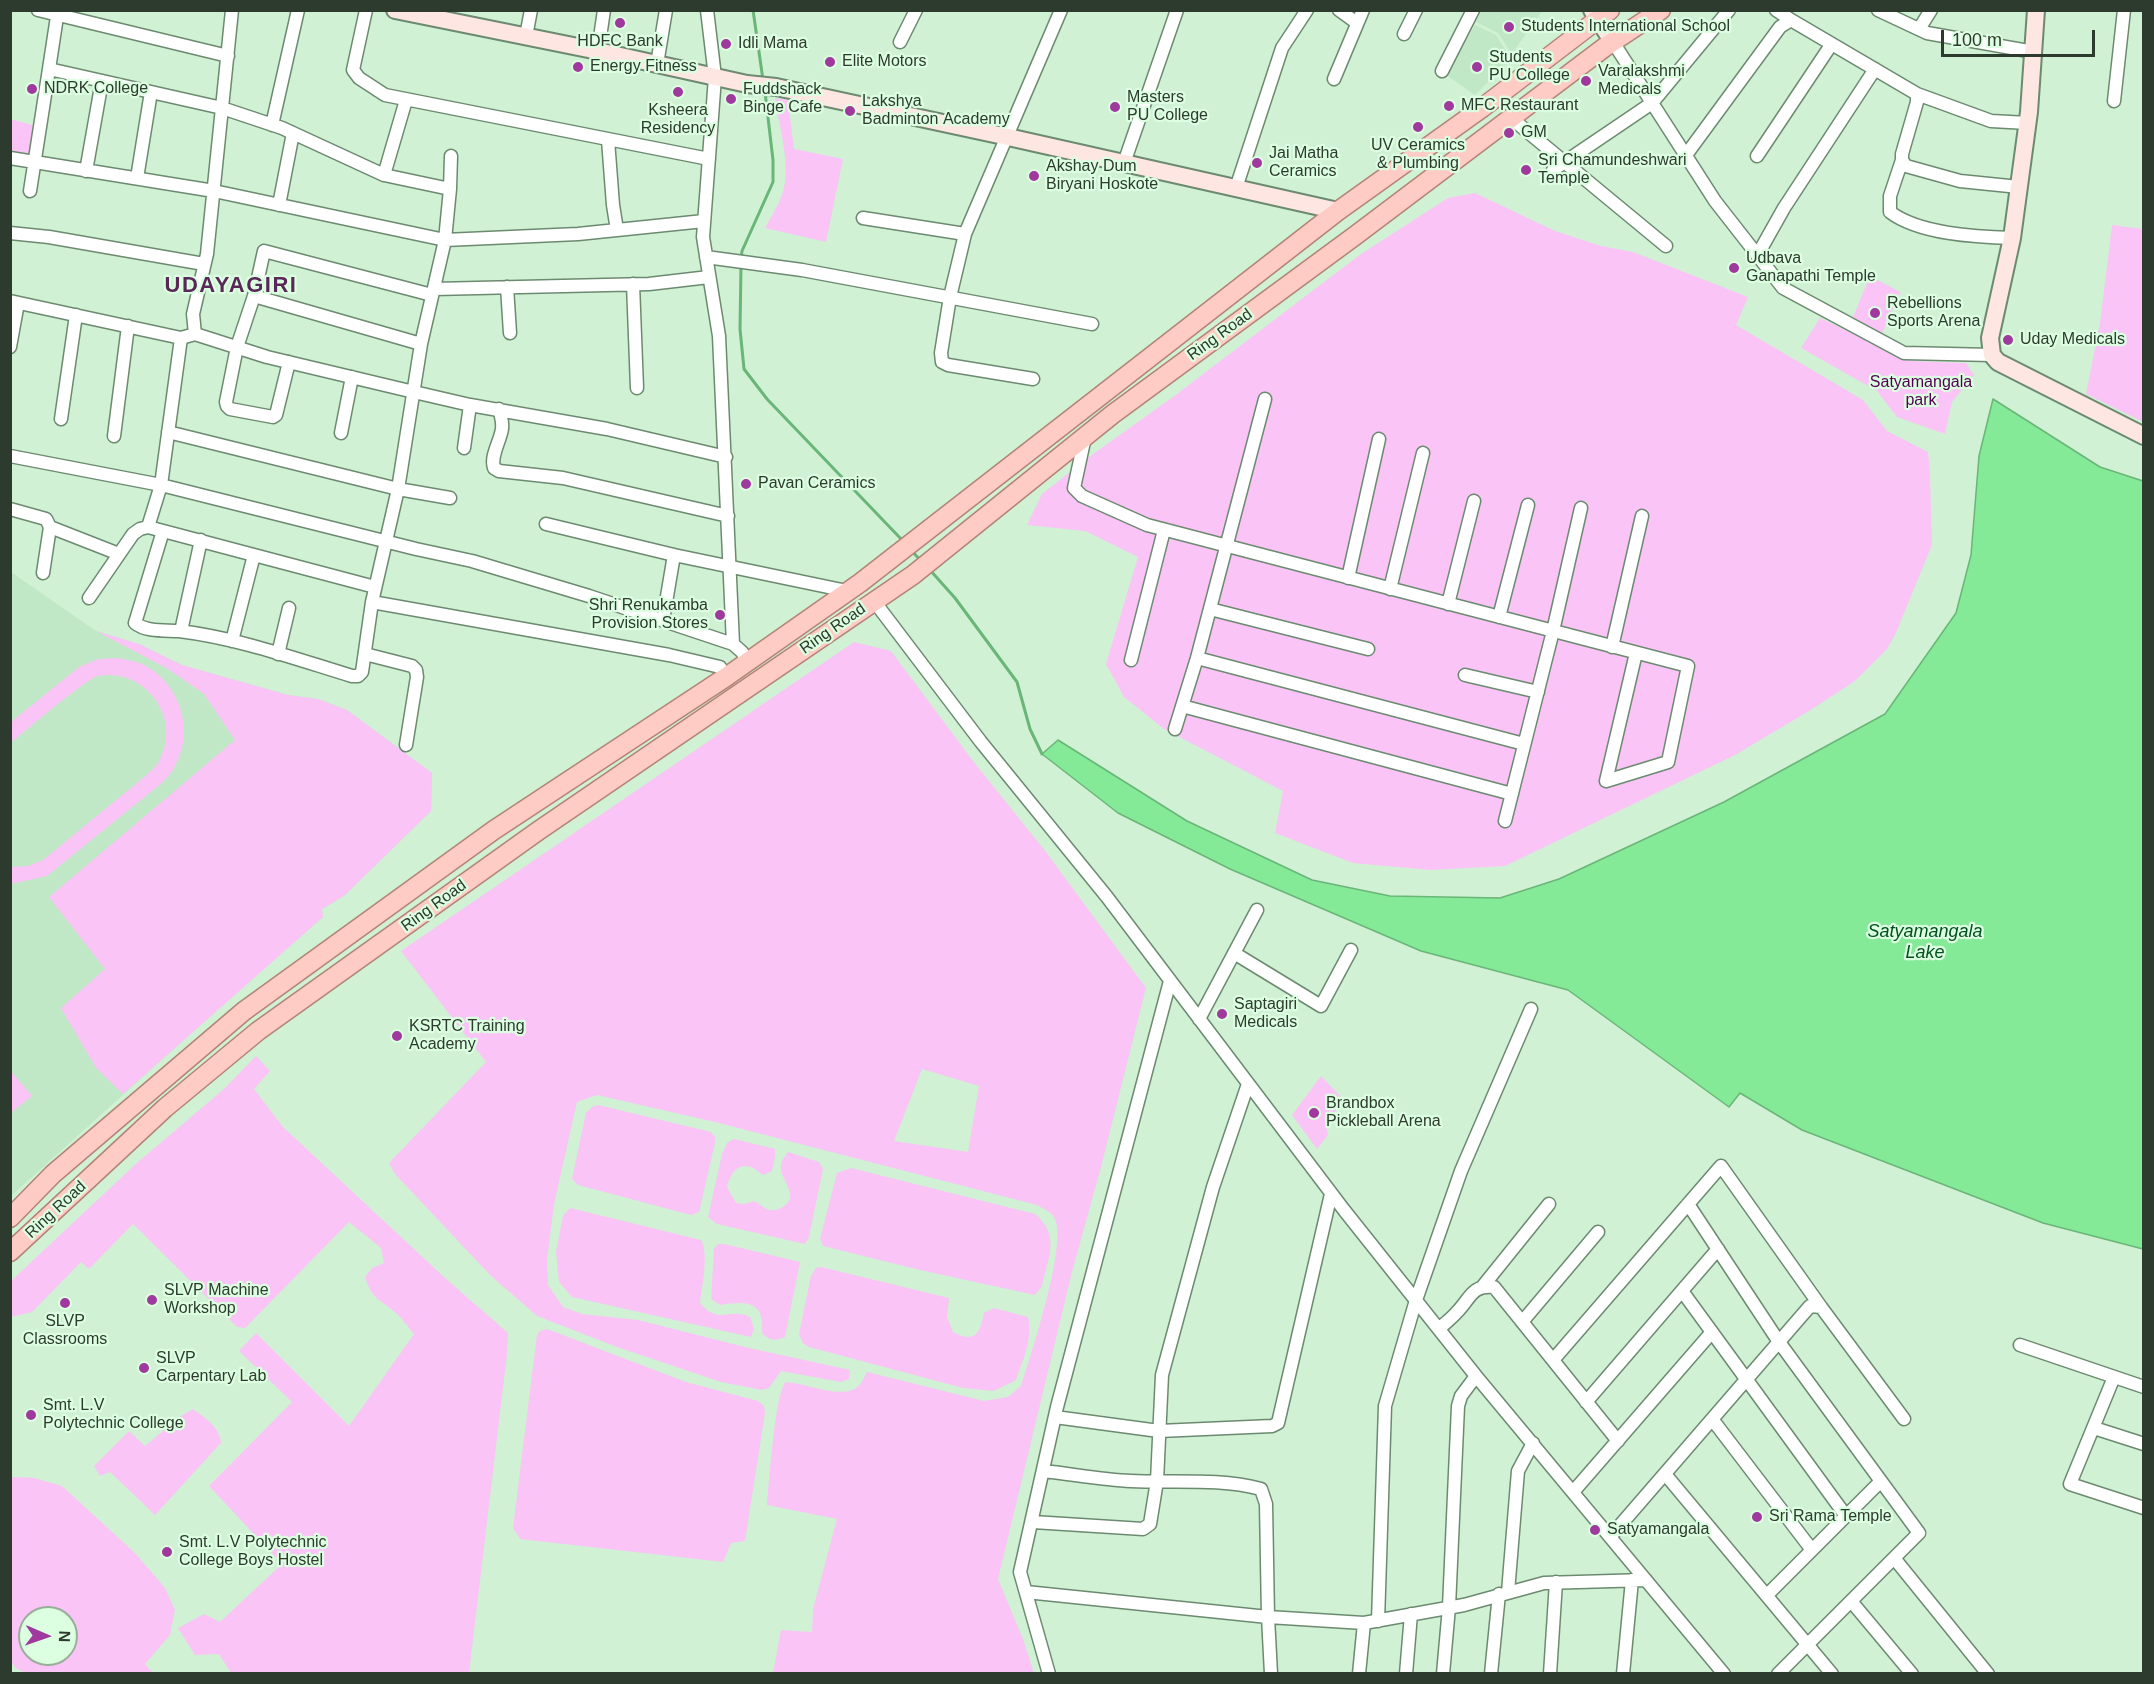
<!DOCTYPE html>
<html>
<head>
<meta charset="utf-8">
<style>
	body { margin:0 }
	#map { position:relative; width:2154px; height:1684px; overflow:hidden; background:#d0f1d4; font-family:Helvetica,sans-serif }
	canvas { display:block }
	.frame { position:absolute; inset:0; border:12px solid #2d3a2e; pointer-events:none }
	.north { position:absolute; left:18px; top:1606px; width:60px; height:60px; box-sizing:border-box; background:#ddffe1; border:2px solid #97b099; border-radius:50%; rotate:92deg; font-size:16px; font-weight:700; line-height:24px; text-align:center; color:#2d3a2e }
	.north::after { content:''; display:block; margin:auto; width:21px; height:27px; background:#9f399d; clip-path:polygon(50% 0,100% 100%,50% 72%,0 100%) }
	.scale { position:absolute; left:1941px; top:30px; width:154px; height:27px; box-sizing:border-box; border:3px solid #2d3a2e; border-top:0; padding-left:8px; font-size:18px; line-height:21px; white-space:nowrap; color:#2d3a2e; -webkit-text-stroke:4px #ddffe1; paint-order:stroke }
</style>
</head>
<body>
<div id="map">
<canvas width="2154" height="1684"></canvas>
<div class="frame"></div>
<div class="north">N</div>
<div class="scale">100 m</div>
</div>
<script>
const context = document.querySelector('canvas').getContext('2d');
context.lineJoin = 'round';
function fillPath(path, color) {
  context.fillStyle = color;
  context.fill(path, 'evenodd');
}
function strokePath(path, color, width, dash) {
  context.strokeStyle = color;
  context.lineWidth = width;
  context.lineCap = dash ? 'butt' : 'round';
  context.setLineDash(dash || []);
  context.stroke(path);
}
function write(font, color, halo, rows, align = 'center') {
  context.font = font + ' Helvetica,sans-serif';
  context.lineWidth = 4.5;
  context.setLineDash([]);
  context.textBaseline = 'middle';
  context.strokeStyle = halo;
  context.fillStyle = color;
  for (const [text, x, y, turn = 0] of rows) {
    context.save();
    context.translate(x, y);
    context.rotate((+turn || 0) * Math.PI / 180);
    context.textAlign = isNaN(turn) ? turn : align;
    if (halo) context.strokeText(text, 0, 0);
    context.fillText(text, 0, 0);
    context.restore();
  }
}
const built = new Path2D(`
	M 1482,10 L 1542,10 L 1542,11 L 1512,54 L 1498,33 L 1476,22 Z
	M 1475,25 L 1496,35 L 1511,59 L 1475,95 L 1446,75 Z
	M 11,572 L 96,631 L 139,644 L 182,665 L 288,695 L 318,699 L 347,710 L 432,773 L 431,811 L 344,896 L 322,909 L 323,917 L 250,980 L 11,1196 Z`);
const green = new Path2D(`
	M 775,98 L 788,100 L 794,149 L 843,159 L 826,242 L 765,228 C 771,217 778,206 782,195 C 792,168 779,126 775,98 Z
	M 10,119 L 36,126 L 32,158 L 11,155 Z
	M 1475,193 L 1555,231 L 1601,246 L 1633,252 L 1748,297 L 1736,325 L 1863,400 L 1887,431 L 1928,452 L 1930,473 L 1932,545 L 1895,635 L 1887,649 L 1855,681 L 1809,711 L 1735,755 L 1505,866 L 1431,870 L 1353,863 L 1275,833 L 1283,791 L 1164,729 L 1124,697 L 1106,664 L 1138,557 L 1085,531 L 1027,525 L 1042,494 L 1093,454 L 1173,397 L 1361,254 L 1448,198 Z
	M 2112,225 L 2143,229 L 2143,422 L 2086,394 L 2100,323 Z
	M 1870,276 L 1900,292 L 1882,334 L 1853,317 Z
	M 1820,318 L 1911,361 L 1966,363 L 1974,375 L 1952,402 L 1945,434 L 1897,417 L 1877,391 L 1801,348 Z
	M 96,631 L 139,644 L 182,665 L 288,695 L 318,699 L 347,710 L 432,773 L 431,811 L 344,896 L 322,909 L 323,917 L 123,1094 L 96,1068 L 61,1008 L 105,969 L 49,897 L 235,740 L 204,694 L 168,669 Z
	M 854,642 L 891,651 L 973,761 L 1046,852 L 1146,988 L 1101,1167 L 1072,1272 L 998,1579 L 1023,1639 L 1034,1673 L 773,1673 L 781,1630 L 812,1632 L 813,1609 L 837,1519 L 767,1505 C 769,1486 775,1390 786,1382 C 805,1383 840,1399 856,1388 C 861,1385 864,1378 867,1372 L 984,1401 L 1008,1397 L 1021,1386 C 1031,1354 1067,1246 1055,1219 C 1052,1212 1044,1209 1037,1205 L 715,1122 L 597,1095 L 577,1102 L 554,1204 L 547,1261 L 548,1285 L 563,1307 L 582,1314 L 638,1320 L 749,1348 L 850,1370 L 849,1379 L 841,1382 L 781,1371 L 769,1388 L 762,1390 L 721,1382 L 617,1347 L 537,1316 L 490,1275 L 395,1174 L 389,1163 L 486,1062 L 401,951 ZM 922,1069 L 979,1086 L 968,1152 L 894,1141 Z
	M 119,658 C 126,660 135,661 142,664 C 180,682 196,731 174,768 C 171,774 166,778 162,783 L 47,876 L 11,884 L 11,867 L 28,866 L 43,860 L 149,773 C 153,769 158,764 160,759 C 182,717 144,667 98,676 C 87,678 24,732 11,743 L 11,722 L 79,667 L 98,659 Z
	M 256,1056 L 270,1071 L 254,1089 L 283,1127 L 445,1278 L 508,1333 L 507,1354 L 469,1673 L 231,1673 L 219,1654 L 195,1655 L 178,1628 L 204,1614 L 220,1622 L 282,1564 L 209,1486 L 292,1402 L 239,1351 L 256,1333 L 349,1426 L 414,1334 C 408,1327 402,1318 395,1312 C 379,1299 372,1299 365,1277 L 372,1268 L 384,1263 L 381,1248 L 349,1222 L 245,1328 L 237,1327 L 133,1224 L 89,1269 L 81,1262 L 32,1312 L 11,1317 L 11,1281 L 138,1162 L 224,1089 Z
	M 10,1070 L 32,1096 L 11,1113 L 10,1113 Z
	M 1321,1076 L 1343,1099 L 1326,1126 L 1328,1135 L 1317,1149 L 1292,1115 Z
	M 598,1105 L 711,1132 L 715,1137 L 715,1143 L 699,1212 L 691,1215 L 578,1185 L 572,1179 L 586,1113 L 592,1107 Z
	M 734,1139 L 775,1149 L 775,1157 L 772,1171 L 763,1175 C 759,1173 755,1168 751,1167 C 736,1163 730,1175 727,1187 L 736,1203 L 744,1204 L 755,1201 C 763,1207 770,1214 781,1208 C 803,1197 778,1178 781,1165 C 781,1161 785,1156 788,1152 L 819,1162 L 823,1169 L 809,1237 L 805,1244 L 717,1224 L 708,1217 L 722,1154 L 727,1143 Z
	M 851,1168 L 1035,1214 C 1061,1236 1048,1257 1042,1286 L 1035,1295 L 920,1270 L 823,1246 L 820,1239 L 837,1173 Z
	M 570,1208 L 701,1240 C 709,1254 702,1286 700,1303 C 719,1326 730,1307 750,1317 L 754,1329 L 751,1337 L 572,1297 L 559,1282 L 556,1252 L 563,1216 Z
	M 718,1244 L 724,1244 L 800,1262 L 785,1337 C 774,1341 770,1341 762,1333 C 765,1300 745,1301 720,1305 L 711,1299 L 714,1249 Z
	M 821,1267 L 949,1298 L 947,1317 L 953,1332 C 975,1344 980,1333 984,1313 L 994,1308 L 1028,1317 C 1033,1340 1023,1359 1016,1380 L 994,1391 L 963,1388 L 809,1347 L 803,1343 L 799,1334 L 811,1276 L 816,1268 Z
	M 547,1329 L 686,1382 L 758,1401 L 764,1406 L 765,1413 L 745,1541 L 731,1543 L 723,1562 L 520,1539 L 513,1528 L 537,1335 L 540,1331 Z
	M 193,1409 C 205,1418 220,1427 221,1443 L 155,1515 L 110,1472 L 100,1476 L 94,1466 L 129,1431 L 145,1446 L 181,1416 Z
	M 15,1477 L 34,1478 L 62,1486 L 135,1553 L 165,1588 L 175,1610 L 170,1635 L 145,1664 L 153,1673 L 27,1673 L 17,1669 L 11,1662 L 10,1478 ZM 30,1618 L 66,1618 L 66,1654 L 30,1654 Z`);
const water = new Path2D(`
	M 1993,399 L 2100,467 L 2143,481 L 2143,1249 L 2043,1223 L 1802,1130 L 1740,1093 L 1729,1107 L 1568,990 L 1421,951 L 1230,869 L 1118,813 L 1042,754 L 1058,740 L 1187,821 L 1312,880 L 1390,896 L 1500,898 L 1559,879 L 1724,802 L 1885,714 L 1956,613 L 1971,555 L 1979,456 Z`);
const stream = new Path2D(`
	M 753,10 L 763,80
	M 741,259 L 742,251 L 773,182 L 773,160 L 765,92
	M 741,265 L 740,329 L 744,369 L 767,399 L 903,541
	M 911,550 L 921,561
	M 930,570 L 955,598 L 1017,682 L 1030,729 L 1042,754`);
const street = new Path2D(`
	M 38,10 L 228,56
	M 366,10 L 353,70 L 359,78 L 385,95 L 709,159
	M 707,10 L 715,77 L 703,237 L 719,336 L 733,644
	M 1339,10 L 1357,23
	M 1776,10 L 1791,20
	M 1878,10 L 1927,33 L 2034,52
	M 1919,29 L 1931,10
	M 1404,34 L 1416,10
	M 526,36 L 531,10
	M 900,42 L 916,10
	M 1613,42 L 1715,201 L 1783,288 L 1904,353 L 1992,355
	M 598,51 L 604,10
	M 657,64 L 666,10
	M 1442,71 L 1473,10
	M 1334,79 L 1363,10
	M 1917,94 L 1917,102 L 1902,154 L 1902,160 L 1906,166 L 1960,181 L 2019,187
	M 2114,101 L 2124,10
	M 1511,118 L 1666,246
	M 272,125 L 298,10
	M 608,140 L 613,205 L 617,230
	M 1686,155 L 1780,27 L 1791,20 L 1917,94 L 1991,121 L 2028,123
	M 1757,156 L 1831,45
	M 10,158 L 214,191 L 445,240 L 450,189 L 384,175 L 282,128 L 222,108 L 49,69 L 58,10
	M 1902,160 L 1890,196 L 1890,212 C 1919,234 1976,237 2012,238
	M 1124,163 L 1177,10
	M 1553,170 L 1652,103 L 1729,10
	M 86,171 L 102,81
	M 384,175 L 406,100
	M 137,178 L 151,92
	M 1236,188 L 1282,48 L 1307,10
	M 450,189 L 451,156
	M 30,191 L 49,69
	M 279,205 L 293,133
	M 863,218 L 965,234
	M 10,233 L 49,237 L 204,264
	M 1757,256 L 1784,208 L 1875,69
	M 706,257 L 802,270 L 1092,324
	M 633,284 L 637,388
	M 507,287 L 510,333
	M 434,289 L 649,284 L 709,277
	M 254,296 L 264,251 L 432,295
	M 10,301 L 181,338 L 161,485 L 416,549 L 472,561 L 589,596 L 733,644 L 742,652 L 748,662
	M 195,334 L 193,314 L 207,254 L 232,10
	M 181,338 L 195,334 L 267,357 L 414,392 L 470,405 L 607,429 L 726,457
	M 10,347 L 18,303
	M 289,362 L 276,415 L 273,417 L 230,409 L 227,406 L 226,402 L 237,347 L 254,296 L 421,344
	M 1033,379 L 948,365 L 942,362 L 941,353 L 950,297 L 965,234 L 1061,10
	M 499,409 C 501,416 503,422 502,429 C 500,442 490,456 494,468 L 499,471 L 563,478 L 728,516
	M 61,419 L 76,315
	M 168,432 L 398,489 L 450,498
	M 341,433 L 352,377
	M 114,436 L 128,326
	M 1085,437 L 1074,488 L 1082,496 L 1147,525 L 1688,666 L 1668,762 L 1606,781
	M 464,448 L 470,405
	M 10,456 L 161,485 L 148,527
	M 10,509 L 46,519 L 50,527 L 43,573
	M 546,524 L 674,555 L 847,591
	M 50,527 L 119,554
	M 163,531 L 135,623 C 146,632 165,630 179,631 C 238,638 296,659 352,676 L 358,676 L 362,672 L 372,602 L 669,655 L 720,667 L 726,677
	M 1348,578 L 1379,439
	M 1390,589 L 1423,453
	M 89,598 L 133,534 L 140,529 L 148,527 L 375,587
	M 874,601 L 981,742 L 1107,897 L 1344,1210 L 1476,1376 L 1724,1674
	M 372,602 L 398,489 L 421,344 L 445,240 L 578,234 L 704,221
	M 1448,604 L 1474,501
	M 1210,609 L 1368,649
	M 1499,617 L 1528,505
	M 663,620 L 674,555
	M 181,631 L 201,540
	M 232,641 L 254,555
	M 1612,647 L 1642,516
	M 278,654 L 289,608
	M 365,654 L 412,666 L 416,670 L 417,677 L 406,745
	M 1197,658 L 1524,744
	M 1131,660 L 1164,530
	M 1465,675 L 1538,692
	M 1182,706 L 1512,794
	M 1175,729 L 1197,658 L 1265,399
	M 1606,781 L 1636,653
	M 1505,821 L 1553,631 L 1581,508
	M 1234,953 L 1321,1006 L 1351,950
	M 1199,1019 L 1257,910
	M 1688,1204 L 1779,1342 L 1919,1533 L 1778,1674
	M 1483,1286 L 1549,1204
	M 1682,1291 L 1846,1516
	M 1522,1322 L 1598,1232
	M 1439,1329 C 1445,1323 1452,1318 1457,1312 C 1471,1298 1471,1285 1494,1287 L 1618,1441
	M 2020,1345 L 2144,1387
	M 1553,1360 L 1721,1166 L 1821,1307
	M 2114,1377 L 2070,1484 L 2144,1508
	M 1586,1402 L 1718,1249
	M 1055,1417 L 1159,1431 L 1272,1426 L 1278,1423 L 1331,1194
	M 1712,1419 L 1812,1550
	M 2094,1428 L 2144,1444
	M 1043,1471 C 1072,1474 1102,1480 1131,1481 C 1174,1483 1219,1478 1261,1489 L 1266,1504 L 1268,1617 L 1364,1623
	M 1665,1474 L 1832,1674
	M 1573,1492 L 1712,1332
	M 1033,1522 L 1143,1529 L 1150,1524 L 1157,1481 L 1162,1375 L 1213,1187 L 1248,1084
	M 1610,1537 L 1810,1306 L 1821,1307 L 1904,1419
	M 1894,1558 L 1988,1674
	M 1026,1592 L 1268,1617 L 1271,1674
	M 1508,1592 L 1518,1471 L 1533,1443
	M 1767,1595 L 1881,1481
	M 1851,1601 L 1912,1674
	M 1378,1621 L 1385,1406 L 1416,1300 L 1461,1171 L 1531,1009
	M 1049,1674 L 1020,1572 L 1057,1407 L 1170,981
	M 1359,1674 L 1364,1623 L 1464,1605 L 1544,1583 L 1646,1580
	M 1406,1674 L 1411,1614
	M 1443,1674 L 1449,1607 L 1458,1406 L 1461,1396 L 1476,1376
	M 1491,1674 L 1499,1594
	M 1550,1674 L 1556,1582
	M 1623,1674 L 1632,1580`);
const secondary = new Path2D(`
	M 395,10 L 598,51 L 747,84 L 776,87 L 1008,137 L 1338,211
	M 1592,10 L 1613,42
	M 2036,10 L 2029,112 L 2012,238 L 1990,338 L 1992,355 L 1998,362 L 2144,436`);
const primary = new Path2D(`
	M 10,1218 L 53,1174 L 244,1011 L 494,830 L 726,677 L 860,583 L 1338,211 L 1482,108 L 1610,10
	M 10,1252 L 165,1108 L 258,1031 L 538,831 L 913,575 L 1113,414 L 1356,235 L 1605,47 L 1661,10`);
const markers = [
	[620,23,6,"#9f399d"],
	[1509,27,6,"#9f399d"],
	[726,44,6,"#9f399d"],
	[830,62,6,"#9f399d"],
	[578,67,6,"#9f399d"],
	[1477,67,6,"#9f399d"],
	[1586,81,6,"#9f399d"],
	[32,89,6,"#9f399d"],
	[678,92,6,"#9f399d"],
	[731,99,6,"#9f399d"],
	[1449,106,6,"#9f399d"],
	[1115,107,6,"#9f399d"],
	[850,111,6,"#9f399d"],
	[1418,127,6,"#9f399d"],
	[1509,133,6,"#9f399d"],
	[1257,163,6,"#9f399d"],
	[1526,170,6,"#9f399d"],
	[1034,176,6,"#9f399d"],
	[1734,268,6,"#9f399d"],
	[1875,313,6,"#9f399d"],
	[2008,340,6,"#9f399d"],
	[746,484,6,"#9f399d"],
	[720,615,6,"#9f399d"],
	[1222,1014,6,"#9f399d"],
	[397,1036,6,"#9f399d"],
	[1314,1113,6,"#9f399d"],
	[152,1300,6,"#9f399d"],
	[65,1303,6,"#9f399d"],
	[144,1368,6,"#9f399d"],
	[31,1415,6,"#9f399d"],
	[1757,1517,6,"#9f399d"],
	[1595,1530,6,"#9f399d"],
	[167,1552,6,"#9f399d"]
];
const poiNames = [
	["Students International School",1521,27],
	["HDFC Bank",620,42,"center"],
	["Idli Mama",738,44],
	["Students",1489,58],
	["PU College",1489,76],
	["Elite Motors",842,62],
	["Energy Fitness",590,67],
	["Varalakshmi",1598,72],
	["Medicals",1598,90],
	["NDRK College",44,89],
	["Fuddshack",743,90],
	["Binge Cafe",743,108],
	["Masters",1127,98],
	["PU College",1127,116],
	["Lakshya",862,102],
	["Badminton Academy",862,120],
	["MFC Restaurant",1461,106],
	["Ksheera",678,111,"center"],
	["Residency",678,129,"center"],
	["GM",1521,133],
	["UV Ceramics",1418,146,"center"],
	["& Plumbing",1418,164,"center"],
	["Jai Matha",1269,154],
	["Ceramics",1269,172],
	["Sri Chamundeshwari",1538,161],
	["Temple",1538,179],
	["Akshay Dum",1046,167],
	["Biryani Hoskote",1046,185],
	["Udbava",1746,259],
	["Ganapathi Temple",1746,277],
	["Rebellions",1887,304],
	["Sports Arena",1887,322],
	["Uday Medicals",2020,340],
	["Pavan Ceramics",758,484],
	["Shri Renukamba",708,606,"right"],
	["Provision Stores",708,624,"right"],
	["Saptagiri",1234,1005],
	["Medicals",1234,1023],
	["KSRTC Training",409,1027],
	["Academy",409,1045],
	["Brandbox",1326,1104],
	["Pickleball Arena",1326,1122],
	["SLVP Machine",164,1291],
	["Workshop",164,1309],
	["SLVP",65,1322,"center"],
	["Classrooms",65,1340,"center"],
	["SLVP",156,1359],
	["Carpentary Lab",156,1377],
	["Smt. L.V",43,1406],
	["Polytechnic College",43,1424],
	["Sri Rama Temple",1769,1517],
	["Satyamangala",1607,1530],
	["Smt. L.V Polytechnic",179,1543],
	["College Boys Hostel",179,1561]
];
const streetNames = [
	["Ring Road",1220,335,-36],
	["Ring Road",833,629,-35],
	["Ring Road",434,906,-36],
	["Ring Road",56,1210,-43]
];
const parkNames = [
	["Satyamangala",1921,383],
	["park",1921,401]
];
const waterNames = [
	["Satyamangala",1925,932],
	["Lake",1925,953]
];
const districtNames = [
	["UDAYAGIRI",231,286]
];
fillPath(built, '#c1e8c6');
fillPath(green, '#fac4f6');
fillPath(water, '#84ea97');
strokePath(water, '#6ab578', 1.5);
strokePath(stream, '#6ab578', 3);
strokePath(street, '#6c8a70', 15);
strokePath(secondary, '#6c8a70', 20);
strokePath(primary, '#b48377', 21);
strokePath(street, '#fff', 12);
strokePath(secondary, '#fee6e2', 16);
strokePath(primary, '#feccc5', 18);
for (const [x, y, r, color] of markers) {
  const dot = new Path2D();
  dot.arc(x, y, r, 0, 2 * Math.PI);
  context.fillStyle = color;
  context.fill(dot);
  strokePath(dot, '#ddffe1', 2);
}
write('16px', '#2d3a2e', '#ddffe1', poiNames, 'left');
write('16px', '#2d3a2e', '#ddffe1', streetNames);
write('16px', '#530053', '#ddffe1', parkNames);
write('italic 18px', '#00511d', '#ddffe1', waterNames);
context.letterSpacing = '1.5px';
write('bold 22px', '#5a2858', '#ddffe1', districtNames);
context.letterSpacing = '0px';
</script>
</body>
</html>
